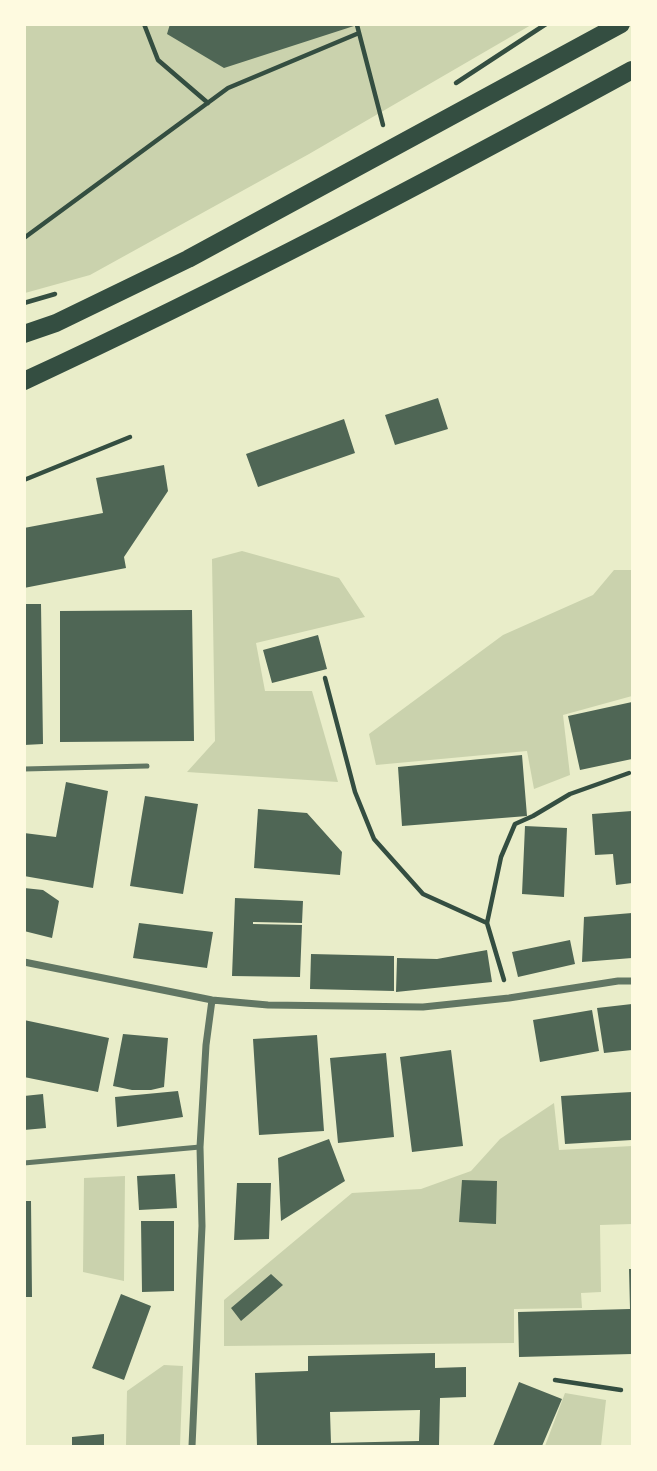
<!DOCTYPE html>
<html>
<head>
<meta charset="utf-8">
<style>
	body { margin:0 }
	#map { position:relative; width:657px; height:1471px; overflow:hidden; background:#e9edc9; font-family:Merriweather,serif }
	canvas { display:block }
	.frame { position:absolute; inset:0; border:26px solid #fefae0; pointer-events:none }
</style>
</head>
<body>
<div id="map">
<canvas width="657" height="1471"></canvas>
<div class="frame"></div>
</div>
<script>
const context = document.querySelector('canvas').getContext('2d');
context.lineJoin = 'round';
function fillPath(path, color) {
  context.fillStyle = color;
  context.fill(path, 'evenodd');
}
function strokePath(path, color, width, dash) {
  context.strokeStyle = color;
  context.lineWidth = width;
  context.lineCap = dash ? 'butt' : 'round';
  context.setLineDash(dash || []);
  context.stroke(path);
}
const green = new Path2D(`
	M 25,25 L 531,25 L 309,154 L 90,275 L 25,293 Z
	M 242,551 L 339,578 L 365,617 L 256,643 L 265,691 L 312,691 L 338,782 L 187,772 L 215,741 L 212,559 Z
	M 614,570 L 632,570 L 632,696 L 563,715 L 570,775 L 534,789 L 527,751 L 376,765 L 369,734 L 503,635 L 593,595 Z
	M 554,1103 L 559,1150 L 632,1146 L 632,1224 L 600,1225 L 601,1292 L 581,1293 L 582,1308 L 514,1309 L 514,1343 L 224,1346 L 224,1300 L 352,1193 L 421,1189 L 471,1171 L 500,1139 Z
	M 125,1176 L 124,1281 L 83,1272 L 84,1178 Z
	M 164,1365 L 183,1366 L 180,1446 L 126,1446 L 127,1391 Z
	M 565,1393 L 606,1400 L 601,1446 L 545,1446 Z`);
const building = new Path2D(`
	M 170,24 L 357,24 L 357,25 L 224,68 L 167,34 Z
	M 438,398 L 448,429 L 395,445 L 385,415 Z
	M 344,419 L 355,453 L 258,487 L 246,454 Z
	M 164,465 L 168,491 L 124,557 L 126,568 L 24,588 L 24,528 L 103,513 L 96,478 Z
	M 24,604 L 41,604 L 43,744 L 24,745 Z
	M 192,610 L 194,741 L 60,742 L 60,611 Z
	M 318,635 L 327,669 L 272,683 L 263,650 Z
	M 632,702 L 632,759 L 580,770 L 568,716 Z
	M 522,755 L 527,816 L 402,826 L 398,767 Z
	M 66,782 L 108,791 L 93,888 L 24,876 L 24,833 L 56,837 Z
	M 145,796 L 198,804 L 183,894 L 130,886 Z
	M 258,809 L 307,813 L 342,852 L 340,875 L 254,868 Z
	M 632,811 L 632,883 L 616,885 L 613,854 L 595,855 L 592,814 Z
	M 525,826 L 567,828 L 564,897 L 522,894 Z
	M 24,888 L 43,890 L 59,901 L 52,938 L 24,931 Z
	M 235,898 L 303,901 L 302,923 L 253,922 L 253,924 L 302,925 L 300,977 L 232,976 Z
	M 632,913 L 632,958 L 582,962 L 584,917 Z
	M 139,923 L 213,932 L 207,968 L 133,958 Z
	M 570,940 L 575,964 L 518,977 L 512,952 Z
	M 487,950 L 492,982 L 396,992 L 397,958 L 437,959 Z
	M 311,954 L 394,956 L 394,991 L 310,989 Z
	M 632,1004 L 632,1050 L 604,1053 L 597,1008 Z
	M 592,1010 L 599,1051 L 540,1062 L 533,1020 Z
	M 24,1020 L 109,1038 L 98,1092 L 24,1077 Z
	M 123,1034 L 168,1038 L 164,1087 L 151,1090 L 132,1090 L 113,1086 Z
	M 317,1035 L 324,1131 L 259,1135 L 253,1039 Z
	M 451,1050 L 463,1146 L 412,1152 L 400,1057 Z
	M 386,1053 L 394,1137 L 338,1143 L 330,1058 Z
	M 178,1091 L 183,1117 L 117,1127 L 115,1097 Z
	M 632,1092 L 632,1140 L 565,1144 L 561,1096 Z
	M 43,1094 L 46,1128 L 24,1130 L 24,1096 Z
	M 329,1139 L 345,1181 L 281,1221 L 278,1158 Z
	M 175,1174 L 177,1208 L 139,1210 L 137,1176 Z
	M 462,1180 L 497,1181 L 496,1224 L 459,1222 Z
	M 237,1183 L 271,1183 L 269,1239 L 234,1240 Z
	M 24,1201 L 31,1201 L 32,1297 L 24,1297 Z
	M 141,1221 L 174,1221 L 174,1291 L 142,1292 Z
	M 629,1269 L 632,1269 L 632,1354 L 519,1357 L 518,1312 L 630,1309 Z
	M 271,1274 L 283,1285 L 241,1321 L 231,1308 Z
	M 121,1294 L 151,1306 L 124,1380 L 92,1368 Z
	M 435,1353 L 435,1368 L 466,1367 L 466,1397 L 440,1398 L 439,1446 L 257,1446 L 255,1373 L 308,1371 L 308,1356 ZM 420,1410 L 419,1441 L 331,1443 L 330,1412 Z
	M 519,1382 L 562,1399 L 542,1446 L 493,1446 Z
	M 104,1434 L 104,1446 L 72,1446 L 72,1437 Z`);
const path = new Path2D(`
	M 144,24 L 158,60 L 208,103
	M 357,25 L 383,125
	M 456,83 L 546,24
	M 24,238 L 228,88 L 359,33
	M 24,303 L 55,294
	M 24,480 L 130,437
	M 325,678 L 355,792 L 374,839 L 423,894 L 487,923 L 504,980
	M 487,923 L 501,857 L 515,824 L 533,816 L 570,794 L 629,773
	M 555,1380 L 621,1390`);
const service = new Path2D(`
	M 24,769 L 147,766
	M 24,1163 L 200,1147`);
const minor = new Path2D(`
	M 24,962 L 212,1000 L 268,1005 L 423,1007 L 509,998 L 618,981 L 632,981
	M 192,1446 L 202,1226 L 200,1147 L 206,1045 L 212,1000`);
const primary = new Path2D(`
	M 24,334 L 56,323 L 188,259 L 621,24
	M 24,381 C 231,285 432,179 632,70`);
fillPath(green, '#cad2ad');
fillPath(building, '#4f6655');
strokePath(path, '#344e41', 4.5);
strokePath(service, '#617663', 5);
strokePath(minor, '#617663', 7);
strokePath(primary, '#344e41', 18);
</script>
</body>
</html>
